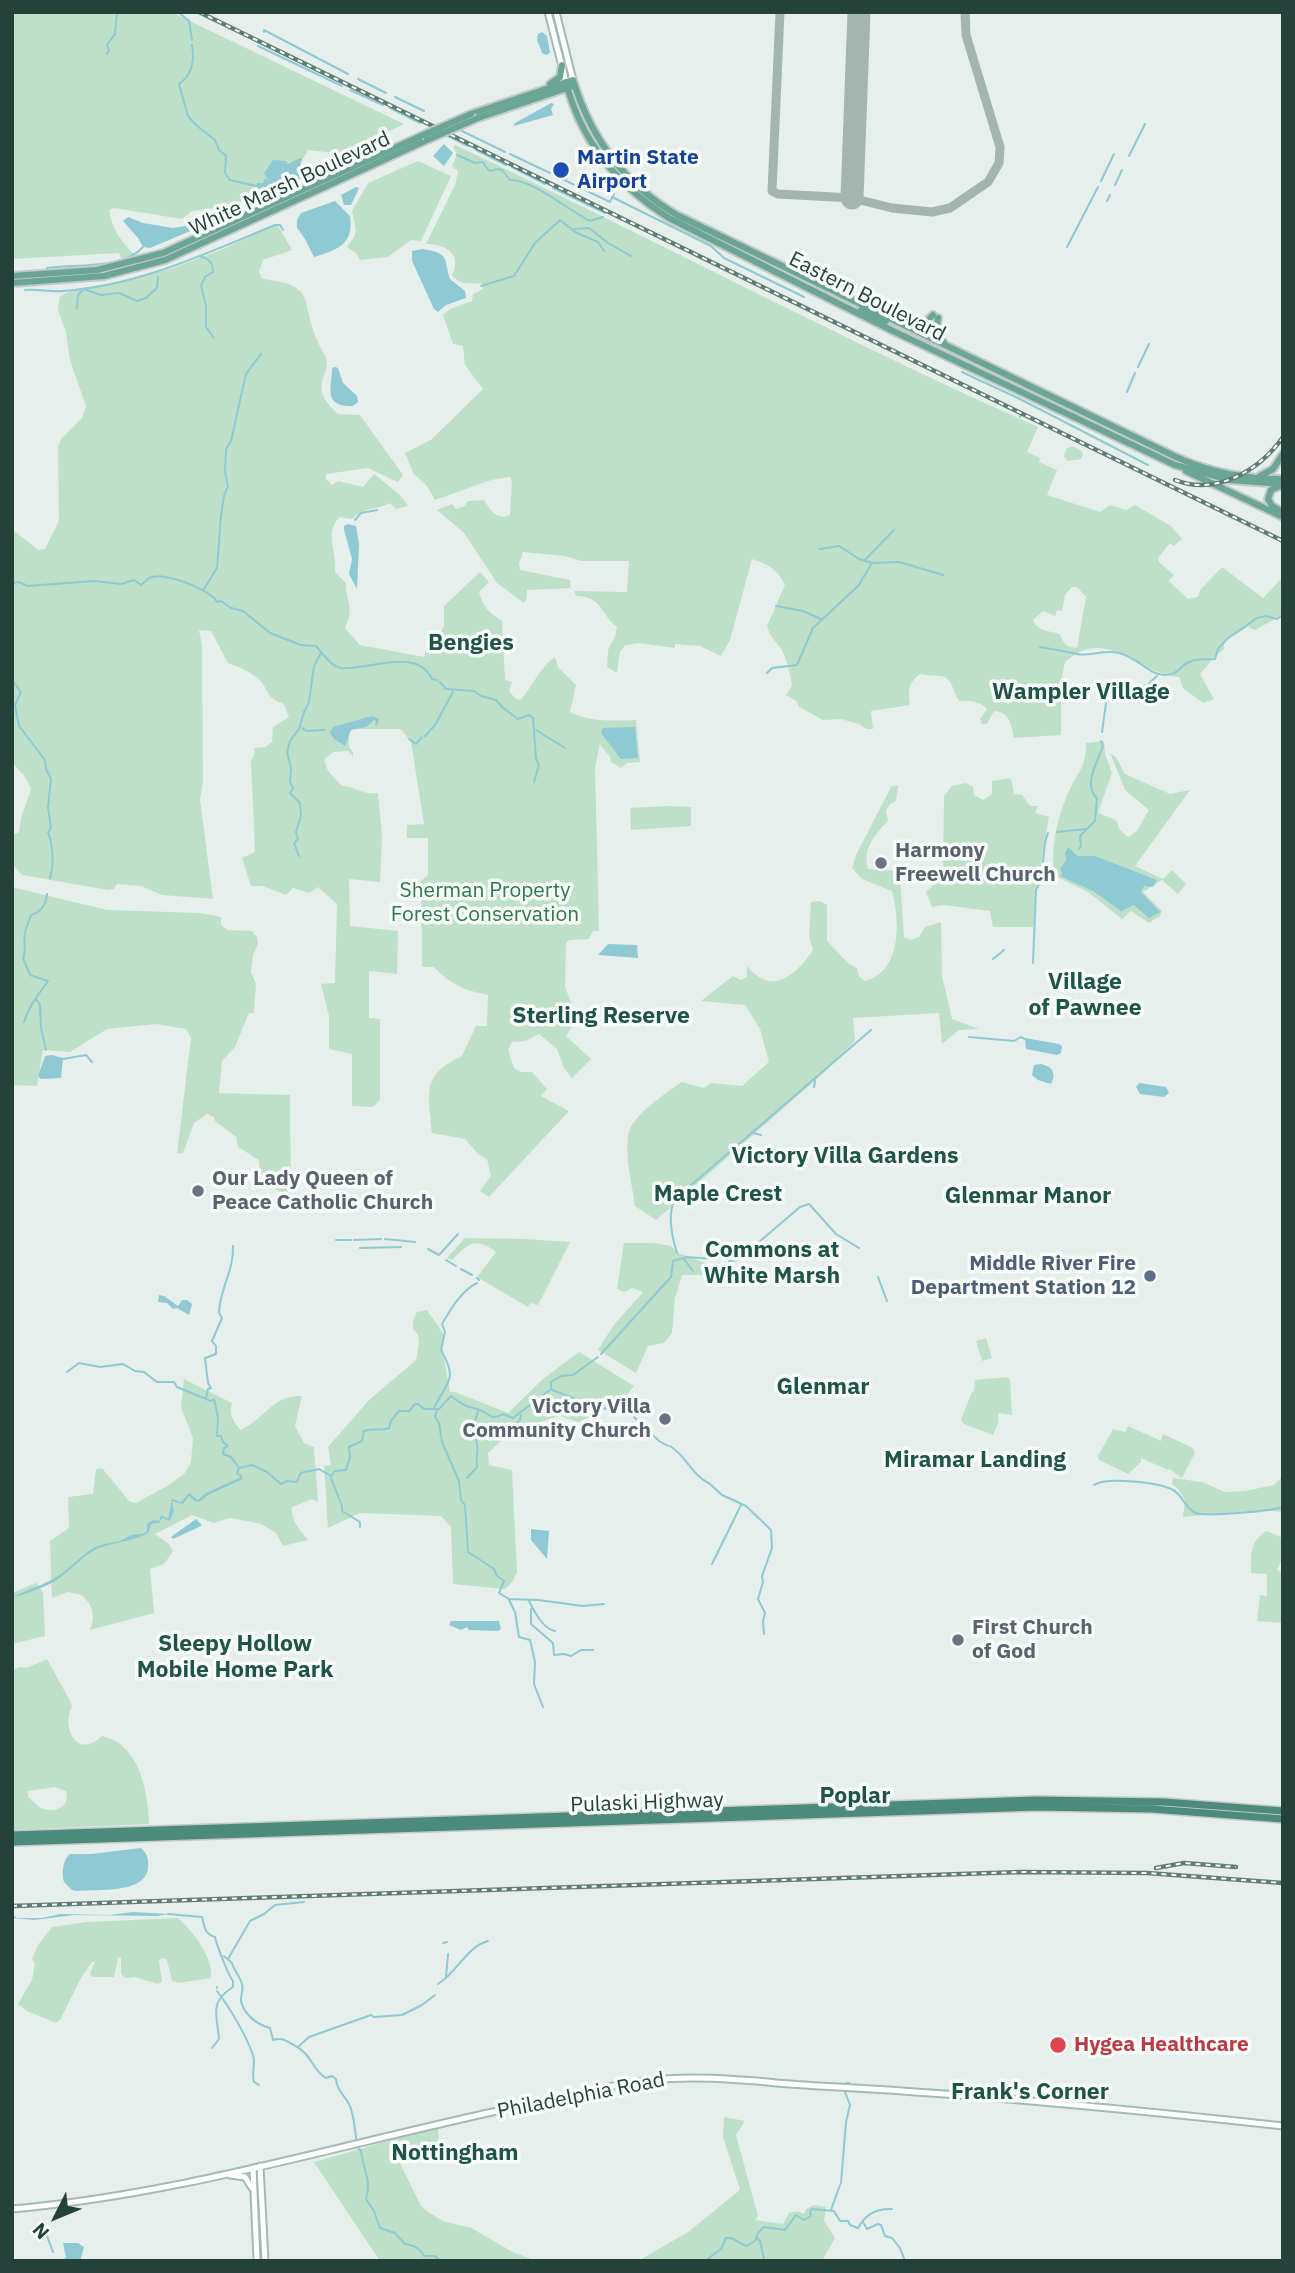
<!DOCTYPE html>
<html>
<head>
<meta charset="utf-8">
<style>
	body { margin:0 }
	#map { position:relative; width:1295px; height:2273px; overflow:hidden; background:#e6efeb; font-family:"IBM Plex Sans",sans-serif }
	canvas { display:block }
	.frame { position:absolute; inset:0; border:14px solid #24423a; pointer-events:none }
	.north { position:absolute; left:21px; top:2182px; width:70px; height:70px; -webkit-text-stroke:5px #f7fbf9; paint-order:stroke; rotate:227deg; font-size:19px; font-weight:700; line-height:28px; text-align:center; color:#24423a }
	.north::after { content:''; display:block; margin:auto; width:24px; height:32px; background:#24423a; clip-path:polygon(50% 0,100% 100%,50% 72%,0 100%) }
</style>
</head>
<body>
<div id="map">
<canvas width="1295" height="2273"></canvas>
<div class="frame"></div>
<div class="north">N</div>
</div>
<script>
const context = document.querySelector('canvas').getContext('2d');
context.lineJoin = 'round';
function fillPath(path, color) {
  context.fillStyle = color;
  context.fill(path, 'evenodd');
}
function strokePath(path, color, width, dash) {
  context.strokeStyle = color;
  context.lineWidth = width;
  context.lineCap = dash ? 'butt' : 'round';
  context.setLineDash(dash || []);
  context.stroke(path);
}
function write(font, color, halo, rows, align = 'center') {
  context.font = font + ' "IBM Plex Sans",sans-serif';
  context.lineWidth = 7;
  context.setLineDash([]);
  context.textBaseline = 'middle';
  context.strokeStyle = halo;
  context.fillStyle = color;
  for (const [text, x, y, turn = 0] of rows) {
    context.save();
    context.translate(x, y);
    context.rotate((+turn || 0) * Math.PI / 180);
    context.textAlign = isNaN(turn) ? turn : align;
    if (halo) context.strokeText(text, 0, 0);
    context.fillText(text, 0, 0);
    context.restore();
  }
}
const green = new Path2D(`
	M 12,12 L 171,12 L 404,124 L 343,154 L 308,150 L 296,171 L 238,203 L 224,207 L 192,211 L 182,219 L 114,208 L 109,210 C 112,228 121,242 134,254 L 121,258 L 119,253 L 12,259 Z
	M 455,145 C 650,237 840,339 1038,427 L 1027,452 L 1040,458 L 1039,462 L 1057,470 L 1047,495 L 1100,512 L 1110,505 L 1126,510 L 1135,505 L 1171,526 L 1182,539 L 1174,546 L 1170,543 L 1158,558 L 1159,562 L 1174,575 L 1169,581 L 1188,599 L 1198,597 L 1200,590 L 1222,567 L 1263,598 L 1283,577 L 1283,615 L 1255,630 L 1248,627 L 1224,641 L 1224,649 L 1214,657 L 1200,674 L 1214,699 L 1203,703 L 1183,688 L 1179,677 C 1139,675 1107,624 1065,662 L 1061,680 L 1061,735 L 1014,738 C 1011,725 1010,712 994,711 L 987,724 L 982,724 L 980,719 L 987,709 C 982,702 968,700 960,701 C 953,695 954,681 944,677 C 940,675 927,676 920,674 C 908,683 908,691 910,705 L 871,711 L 873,729 L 867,729 L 859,724 L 841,719 L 823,720 L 799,707 L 796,701 L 786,695 L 792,686 C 791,677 787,661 783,652 C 778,642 772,642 767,626 L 785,585 C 777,569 768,564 752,559 L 730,640 L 721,656 L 700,646 L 675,644 L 675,648 L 639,643 L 625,645 L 620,652 L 617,673 L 607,667 L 608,650 L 615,637 L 617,627 C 600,614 603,597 576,596 L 574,591 L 627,592 L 629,561 L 581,561 L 564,556 L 523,552 L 519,564 L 520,570 L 570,580 L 571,588 L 527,590 L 527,598 L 524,603 L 497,583 L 464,533 L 437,510 L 452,504 L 456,509 L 465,506 L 468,501 L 484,500 C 490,510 497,521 510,515 L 512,482 L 510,477 L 491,480 L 435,500 L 427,486 L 414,474 L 405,453 L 432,439 L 483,389 L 465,365 L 463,346 L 453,344 L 443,315 L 450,309 L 472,301 L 473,294 L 483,289 L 481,283 C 471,284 459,285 452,275 C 463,254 445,244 426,244 L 455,185 L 458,171 L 452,166 L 457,155 L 453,146 ZM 1072,587 L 1077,587 L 1086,597 L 1077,648 C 1067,647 1063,644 1060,634 C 1051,631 1038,632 1033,620 L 1043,611 L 1055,616 L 1057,610 L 1062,611 L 1065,595 Z
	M 418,161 L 451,176 L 421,241 L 411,240 L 388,257 L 360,260 L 356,253 L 347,247 L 354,237 L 356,230 L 352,211 L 368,183 Z
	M 277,224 L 292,250 L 263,260 L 259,272 L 262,279 C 317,285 300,299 317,340 C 320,349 327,355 327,365 C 326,371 323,376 322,382 C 319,396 329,405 338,414 L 360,415 L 403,475 L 398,482 L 368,468 L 326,474 L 326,479 L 332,485 L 338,481 L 363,487 L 374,474 L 400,495 L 408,506 L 396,509 L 390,503 C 376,510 363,507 352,519 L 340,517 C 323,532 338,553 335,572 L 346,583 C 346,603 355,607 345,628 L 360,645 L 424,657 L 429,638 L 438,635 L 444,627 L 444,606 L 480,572 L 489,582 L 479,592 C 483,607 489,613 502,621 L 505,680 L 512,682 L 509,691 L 515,698 L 520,700 C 533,687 538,669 555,657 L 558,667 L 576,685 L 570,712 C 588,722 615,721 636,720 L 640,762 L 627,763 L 621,768 L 611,762 L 610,757 L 600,744 L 595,767 L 599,931 L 593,931 L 589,939 L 569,940 L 566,943 L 565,987 L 577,1018 L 566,1036 L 591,1059 L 572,1078 L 564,1068 L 557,1049 L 539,1034 L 525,1041 L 512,1042 L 508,1050 L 514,1068 L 521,1072 L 532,1072 L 547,1089 L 541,1096 L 569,1111 L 489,1197 L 480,1191 L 491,1176 L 487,1159 L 478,1154 L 465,1139 L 432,1133 C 429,1094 420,1075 462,1056 L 476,1026 L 487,1026 L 488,995 C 466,991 449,984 434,967 L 422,967 L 421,881 L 428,875 L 428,838 L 407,838 L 407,825 L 424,824 L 411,742 L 401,729 L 349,729 L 349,747 L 353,752 L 353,756 L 348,751 L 333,752 L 324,760 L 328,771 L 342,786 C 354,786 362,795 378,793 L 382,836 L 380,882 L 349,879 L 350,926 L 398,931 L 397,974 L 369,971 L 369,1018 L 380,1019 L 380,1100 L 373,1107 L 352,1106 L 352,1054 L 329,1049 L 329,1016 L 321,984 L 335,983 L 337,904 L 318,887 L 309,893 L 293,888 L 286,895 L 263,886 L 251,886 L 242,858 L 255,852 L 251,761 L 255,752 L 254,748 L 265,747 L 272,742 L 273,727 L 289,717 L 283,703 C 270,700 269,694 263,684 C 256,674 239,667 228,663 L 211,631 L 199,630 L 202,646 L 203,781 L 200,800 L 213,899 L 162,895 L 141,886 L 117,884 L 114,889 L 108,890 L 22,875 L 12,864 L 12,835 L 19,832 L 21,818 L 31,789 L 26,778 L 12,762 L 12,529 L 38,550 L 45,549 L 59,520 L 58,447 L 61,439 L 82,418 L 86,406 L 70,360 L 66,332 L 58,310 L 60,296 L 75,289 L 127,281 L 173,268 L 218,251 Z
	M 1072,446 L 1082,451 L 1083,455 L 1081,459 L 1068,461 L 1064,457 L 1066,449 Z
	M 1104,741 L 1105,754 L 1112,773 L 1098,813 L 1116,820 L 1120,830 L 1128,837 L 1137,831 L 1149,810 L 1125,790 L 1110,753 L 1116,757 L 1125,774 L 1170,794 L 1190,790 L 1135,866 L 1163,879 L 1172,870 L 1186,884 L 1178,894 L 1162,880 L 1143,892 L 1162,911 L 1160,916 L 1149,923 L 1131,911 L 1122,919 L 1088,892 L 1055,876 C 1049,848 1058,815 1070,789 C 1080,769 1086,767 1086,743 Z
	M 1011,778 L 1014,794 L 1022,795 L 1030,806 L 1038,806 L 1035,813 L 1049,817 L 1036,896 L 1035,927 L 993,927 L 990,911 L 944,905 L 932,907 L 926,892 L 943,876 L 944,796 L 952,786 L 966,783 L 973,787 L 974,795 L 983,800 L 992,794 L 992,781 Z
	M 898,785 L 896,801 L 890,804 L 886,811 L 888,821 C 875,834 862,850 868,869 L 897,871 L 900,877 L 904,937 L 911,940 L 919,937 L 925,927 L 941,922 L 942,976 L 952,1019 L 979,1029 L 959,1030 L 942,1044 L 939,1013 L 853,1018 L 855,1041 L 819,1077 L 656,1220 L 635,1206 C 632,1184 625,1158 628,1135 C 631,1116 667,1092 682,1082 L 704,1088 L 711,1083 L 742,1086 L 769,1062 L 760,1029 L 745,1005 L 701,1001 L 733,976 L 741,980 L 747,977 L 747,966 C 772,997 796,975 813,950 L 809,935 L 811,902 L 820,901 L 827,905 L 827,941 L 849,964 L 857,968 L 859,976 L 865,981 C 902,971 900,922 892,891 L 862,879 L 852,868 L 856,855 L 891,787 Z
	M 667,806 L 691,807 L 691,826 L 631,830 L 630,808 Z
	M 12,887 L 107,910 L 200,913 L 221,917 L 221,925 L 228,930 L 252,931 L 257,937 L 258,944 L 253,955 L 251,972 L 256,984 L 254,1013 L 249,1013 L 235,1047 L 222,1061 L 219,1093 L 290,1095 L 291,1196 C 272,1189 259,1182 259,1160 L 238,1147 L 236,1137 L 215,1121 L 214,1117 L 207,1114 L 194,1123 L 183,1153 L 177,1154 L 191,1038 L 186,1029 L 156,1024 L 107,1029 L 70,1052 L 43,1050 L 37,1086 L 12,1085 Z
	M 465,1238 L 524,1239 L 570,1242 L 538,1305 L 530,1303 L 528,1307 L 477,1277 L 496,1252 C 475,1236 468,1244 452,1260 L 447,1258 Z
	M 624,1243 L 654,1243 L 671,1246 L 678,1253 L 711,1265 L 703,1275 L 682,1275 L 675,1298 L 672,1333 L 664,1343 L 648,1346 L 636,1373 L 598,1350 L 613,1326 L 643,1292 L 632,1288 L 625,1292 L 617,1289 Z
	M 427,1310 L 445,1336 L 442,1347 L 450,1392 L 455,1392 L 508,1413 L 543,1379 L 579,1352 L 634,1386 L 622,1401 L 578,1422 L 560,1416 L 533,1424 L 517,1426 L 488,1453 L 489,1465 L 512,1470 L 517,1572 L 512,1582 L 505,1589 L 453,1584 L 451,1527 L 441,1516 L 360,1513 L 328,1528 L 324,1466 L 331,1465 L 328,1447 L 369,1400 L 416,1360 L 419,1344 L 418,1335 L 413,1329 L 413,1321 L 417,1312 Z
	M 986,1338 L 992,1358 L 982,1361 L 976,1341 Z
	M 1007,1377 L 1010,1380 L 1012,1415 L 998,1413 L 998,1423 L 993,1435 L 964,1424 L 961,1420 L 972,1392 L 974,1391 L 975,1380 Z
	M 184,1379 L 232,1403 C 229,1414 233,1422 241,1430 C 265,1418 274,1394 302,1396 L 295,1426 L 304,1443 L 314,1447 L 318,1502 L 312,1499 L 292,1507 C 290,1520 300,1530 308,1540 L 283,1546 L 276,1533 L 261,1524 L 230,1518 L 214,1523 L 192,1515 L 155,1534 L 169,1544 L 173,1551 L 164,1564 L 150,1569 L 154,1613 L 90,1630 C 96,1614 93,1607 82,1595 L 68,1592 L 52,1598 L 50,1541 L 69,1528 L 68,1497 L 93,1494 L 96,1469 L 102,1468 L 130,1502 L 136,1503 L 169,1485 L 185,1473 L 191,1462 L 193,1438 L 181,1407 Z
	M 1128,1426 L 1161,1441 L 1163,1434 L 1193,1448 L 1195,1453 L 1182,1478 L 1169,1469 L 1168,1470 L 1141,1458 L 1141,1462 L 1128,1474 L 1099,1460 L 1098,1456 L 1113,1429 L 1125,1432 Z
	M 1283,1476 L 1283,1512 L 1261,1510 L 1183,1517 L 1185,1500 L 1178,1489 L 1172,1484 L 1173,1478 L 1202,1482 L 1225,1492 L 1245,1491 L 1274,1485 Z
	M 1266,1531 L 1283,1538 L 1283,1557 L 1277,1570 L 1283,1573 L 1283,1623 L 1257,1621 L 1260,1595 L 1267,1596 L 1267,1574 L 1251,1573 C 1252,1553 1248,1544 1266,1531 Z
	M 36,1583 L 43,1592 L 45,1636 L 12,1644 L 12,1593 Z
	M 47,1659 L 70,1701 L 72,1707 C 63,1720 71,1752 92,1743 C 96,1742 99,1738 102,1736 C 140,1744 148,1792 149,1824 L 12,1830 L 12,1670 L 20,1667 L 27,1668 ZM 55,1787 L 66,1791 C 71,1807 54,1814 41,1808 C 36,1805 32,1800 28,1797 L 28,1791 Z
	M 178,1918 C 193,1931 214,1959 211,1978 L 178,1983 L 172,1981 L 167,1960 L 162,1958 L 159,1961 L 162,1982 L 158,1984 L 135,1977 L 126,1978 L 121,1974 L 121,1957 L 118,1958 L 114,1977 L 93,1977 L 90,1974 L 95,1962 L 92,1962 L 82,1976 L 60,2020 L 56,2023 L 27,2011 L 18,2004 L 32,1980 L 35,1963 L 32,1959 L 38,1945 L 52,1927 L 87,1922 Z
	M 724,2117 L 745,2121 L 736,2135 L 758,2216 L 755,2220 L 783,2224 L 789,2213 L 798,2211 L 804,2214 L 806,2209 L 814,2205 L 826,2207 L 824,2221 L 835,2238 L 822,2261 L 638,2261 L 688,2232 L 740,2190 L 723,2137 Z
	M 438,2127 L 439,2142 L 395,2153 L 421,2206 L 428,2212 L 443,2221 L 471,2228 L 513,2252 L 536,2261 L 380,2261 L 314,2162 Z`);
const water = new Path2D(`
	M 542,32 L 547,36 L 550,52 L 547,55 L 542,53 L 537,40 L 538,34 Z
	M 551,103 L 554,104 L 551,109 L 553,115 L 514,126 L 515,123 Z
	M 444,144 L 453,153 L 444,166 L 433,156 Z
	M 300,158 L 302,159 L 300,166 L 303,178 L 276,189 L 272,185 L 259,189 L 256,186 L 257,183 L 263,183 L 265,178 L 269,181 L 264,173 L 273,160 L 286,161 L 288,164 Z
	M 356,187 L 359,188 L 351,205 L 344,205 L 341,195 Z
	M 335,201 L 350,216 C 354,245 337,250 314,257 L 305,239 L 297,228 L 297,220 L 301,213 Z
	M 206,210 L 215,215 L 214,221 L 150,248 L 143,247 L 138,238 L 123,221 L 128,217 L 143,223 L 173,228 L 191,225 L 202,211 Z
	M 423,249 C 451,254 443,258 450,279 L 465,291 L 466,298 L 446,305 L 438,312 L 434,309 L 412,261 L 412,251 Z
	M 335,367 L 338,368 L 343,383 L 357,396 L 358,402 L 353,406 C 322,407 332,387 332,368 Z
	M 348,524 L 356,526 L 359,544 L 357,589 L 349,574 L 352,559 L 344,530 L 344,526 Z
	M 372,716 L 379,719 L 377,725 L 375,725 L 376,721 L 374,720 L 366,727 L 351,730 L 345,746 L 334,739 L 330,733 L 333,727 Z
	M 635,727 L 638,758 L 621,759 L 601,733 L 603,728 Z
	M 1068,847 L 1078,856 L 1095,856 L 1157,880 L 1153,887 L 1144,886 L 1141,892 L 1160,912 L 1149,918 L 1134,905 L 1121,911 L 1093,891 L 1060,876 L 1062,874 L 1060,869 L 1066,860 L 1065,853 Z
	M 608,944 L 637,945 L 638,958 L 598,955 Z
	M 1025,1038 L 1059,1044 L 1062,1046 L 1061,1053 L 1057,1055 L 1026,1049 Z
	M 52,1055 L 63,1058 L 61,1078 L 41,1079 L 38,1076 L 45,1056 Z
	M 1041,1064 C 1052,1066 1057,1073 1051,1084 L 1038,1080 L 1032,1075 L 1034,1065 Z
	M 1139,1083 L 1166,1087 L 1169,1093 L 1164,1097 L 1140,1094 L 1136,1087 Z
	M 159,1295 L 164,1296 L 178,1306 L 182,1300 L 187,1300 L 192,1304 L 189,1315 L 177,1308 L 173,1309 L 167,1303 L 158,1302 Z
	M 243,1476 L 241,1480 L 208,1495 L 199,1502 L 194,1501 L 189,1496 L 183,1504 L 172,1501 L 174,1510 L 170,1521 L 162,1518 L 159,1523 L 151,1524 L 149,1532 C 139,1541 111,1542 97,1549 C 84,1555 74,1567 62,1576 C 49,1587 27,1593 12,1598 C 24,1590 41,1586 55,1578 C 70,1569 81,1555 95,1547 C 103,1544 109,1543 116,1542 C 122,1541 126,1537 132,1535 C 139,1533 141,1536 147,1531 L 147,1524 L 153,1520 L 159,1521 L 161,1515 L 168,1519 L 172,1499 L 181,1502 L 189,1493 L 198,1500 L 206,1493 Z
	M 196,1519 L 202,1525 L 199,1527 L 173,1539 L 171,1537 Z
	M 531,1529 L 549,1531 L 547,1559 L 531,1540 Z
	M 451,1621 L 499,1621 L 501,1629 L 498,1631 L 469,1630 L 467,1627 L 461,1630 L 449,1625 Z
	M 141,1848 C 147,1853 149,1859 148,1868 C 146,1894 97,1889 77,1891 L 72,1890 L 64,1882 C 61,1874 63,1859 70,1854 L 91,1854 Z
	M 133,1912 L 169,1914 L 157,1916 L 74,1915 L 34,1920 L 12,1918 L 12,1914 L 17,1918 L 42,1918 L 60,1914 L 109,1915 Z
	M 63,2243 L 78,2243 L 84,2247 L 80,2261 L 62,2261 L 66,2257 Z`);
const stream = new Path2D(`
	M 178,12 L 189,21 L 192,40
	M 264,32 L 264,30 L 348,74
	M 192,45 C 195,61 192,75 179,84 L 188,116 L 196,125 L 215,140 L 219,150 L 226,156 L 225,173 L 230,180 L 256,186
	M 258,46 L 342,86
	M 107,54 L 109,50 L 107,45 L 115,34 L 117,12
	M 358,79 L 386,93
	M 350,90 L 383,105
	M 395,97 L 424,111
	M 390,108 L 420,123
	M 458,129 L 505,152
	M 446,135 L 468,146
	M 476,150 L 506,165
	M 510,154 L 550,173
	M 457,155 L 475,163 L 483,162 C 493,179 489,166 502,170 L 510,180 C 530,178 571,212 590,221 L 603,217
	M 1129,156 L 1145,124
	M 512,167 L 545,184
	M 558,177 L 610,202 L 614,194
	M 1101,181 L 1114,154
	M 1115,185 L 1122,170
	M 553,188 L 605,213
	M 612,197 L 711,246 L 724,258 L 804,297
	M 1107,201 L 1110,195
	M 574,229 L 589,228 L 608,243 L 631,256
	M 1067,247 L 1098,187
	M 201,257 C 209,258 213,264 213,272 L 205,277 L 201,286 L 206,306 L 206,327 L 214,338
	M 47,268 C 75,264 124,269 143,247
	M 481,286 L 514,276 L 535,243 L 560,220 L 575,232 L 598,242 L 604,251
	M 83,289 L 101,295 L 119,293 L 137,301 L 146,298 L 157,288 L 158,277
	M 25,290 C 37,289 51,292 63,291 C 138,286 207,253 275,225 L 280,225 L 283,230
	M 77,308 L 78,295 L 83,290
	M 1138,367 L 1149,344
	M 962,372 L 1020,399 L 1148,465
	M 1127,392 L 1135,373
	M 1020,417 L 1021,415
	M 355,520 L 361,513 L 377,510
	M 820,549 L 839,546 L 859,559 L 872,563 L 899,562 L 943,575
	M 865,560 L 894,530
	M 12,583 L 19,582 L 28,586 L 94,581 L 121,584 L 134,580 L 141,585 C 142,584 148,579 149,578 C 164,571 211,590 217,602 L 221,601 L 231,608 L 243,611 L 270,633 L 301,645 L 316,646 C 322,653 331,666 341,668 C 369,671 416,646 432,679 L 437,680
	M 204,589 L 217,568 L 221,515 L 224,496 L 228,486 L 225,472 L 226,449 L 231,441 L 246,374 L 261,354
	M 776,606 L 803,611 L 821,619
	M 1040,647 C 1052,649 1064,651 1077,654 C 1088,657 1104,649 1119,653 C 1139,658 1150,676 1166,675 C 1178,675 1181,665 1189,662 C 1197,658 1206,660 1215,659 L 1218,649 L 1227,639 L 1257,618 L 1266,616 L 1277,619 L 1283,615
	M 767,673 L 772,668 L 797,665 L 813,628 L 858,586 L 872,563
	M 12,680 L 21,692 L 15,705 L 19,726 L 45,760 L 46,769 L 51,779 L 48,807 L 51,828 L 48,832 C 53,844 54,866 50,878
	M 440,682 L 446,689 L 474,691 L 481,696 L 496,700 L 502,707 L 518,719 L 529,715 L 533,718 L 536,759 L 539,765 L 534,782
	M 302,728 L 307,731 L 324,730
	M 536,730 L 565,748
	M 1102,732 L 1106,703 L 1110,696 L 1147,685 L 1157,676
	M 425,736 L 435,725 L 453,692
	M 409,739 L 416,744 L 422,737
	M 1057,832 L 1086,829
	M 1079,849 L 1081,846 L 1080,836 L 1095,821 L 1097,799 C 1083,784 1097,763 1103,746 L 1101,741
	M 299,856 L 294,843 L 298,839 L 296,832 L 301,816 L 300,803 L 290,793 L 293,788 L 290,782 L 291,768 L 287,752 L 290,741 L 299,729 L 304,712 L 309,702 L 314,666 L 321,653
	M 993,959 L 1004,950
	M 1033,963 L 1036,890 C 1046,875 1041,848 1048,833
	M 36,999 L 40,1005 L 41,1028 L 46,1050
	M 24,1022 C 29,1006 38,995 48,981 L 30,975 L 23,958 C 27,949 23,943 25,933 C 26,927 29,922 31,915 C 41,912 46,905 47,894
	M 969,1037 L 1014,1041 L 1021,1037 L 1025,1039
	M 63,1059 L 86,1055 L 92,1062
	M 814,1087 L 815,1081
	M 753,1133 L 761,1135
	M 810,1205 L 836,1234 L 859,1248
	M 385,1239 L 415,1242
	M 336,1240 L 351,1240
	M 354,1240 L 381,1239
	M 360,1248 L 401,1247
	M 428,1249 L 439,1255 L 458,1234
	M 677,1253 C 672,1237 667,1214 675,1199 L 871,1030
	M 685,1257 L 715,1259
	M 684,1259 L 693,1271
	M 446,1260 L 456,1266
	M 729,1261 L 738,1260 L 800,1207 L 809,1204
	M 461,1269 L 472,1275
	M 878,1277 L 887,1301
	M 477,1278 L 479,1280
	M 219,1312 C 220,1288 234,1271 233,1246
	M 601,1354 L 671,1277 L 673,1261 L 684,1258
	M 67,1372 L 79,1363 L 100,1367 L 123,1364 L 135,1371 L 144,1372 L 157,1382 L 174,1382 L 177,1387 L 211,1401 L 214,1399 L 218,1418 L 217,1436 L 221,1436 L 223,1442 L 228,1446 L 224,1448 L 223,1454 L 231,1457 L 239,1468 L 237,1473 L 241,1476
	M 551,1388 L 551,1382 L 561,1376 L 573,1375 L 598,1357
	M 552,1390 L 592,1405 L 621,1413
	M 206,1398 L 208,1389 L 211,1388 L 208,1383 L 205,1358 L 216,1354 L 216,1346 L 212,1341 L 222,1318 L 219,1313
	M 434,1408 C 448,1380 458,1380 441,1350 L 445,1332 L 442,1324 C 450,1310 462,1290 477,1283
	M 437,1410 L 435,1417 L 439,1423 L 442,1442 L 459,1481 L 461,1500 L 465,1505 L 468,1552 L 494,1569 L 497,1576 L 504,1581 L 499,1593 L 509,1599 L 538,1600 L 583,1606 L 604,1604
	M 634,1417 L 658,1440
	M 510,1432 L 520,1420 L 521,1415
	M 659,1441 L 668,1446
	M 670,1446 C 686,1456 692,1475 710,1484
	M 239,1468 L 252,1465 L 267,1472 L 281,1484 L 287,1481 L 297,1482 L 300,1474 C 305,1470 312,1472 319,1469 L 331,1476 L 335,1471 L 346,1470 L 350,1457 L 349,1447 L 362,1441 L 364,1431 C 373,1427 380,1432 389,1428 L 391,1421 L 399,1411 L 409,1411 L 415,1404 L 418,1404 L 424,1409 L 439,1409 L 451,1396 C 460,1403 465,1407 477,1409 C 489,1412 490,1422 503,1414 L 513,1418 L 551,1389
	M 331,1478 L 342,1506 L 342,1511 L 360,1522 L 360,1527
	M 467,1478 L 477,1467 C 475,1457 479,1452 477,1444 C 473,1426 472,1430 478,1411
	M 711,1485 L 722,1495 L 746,1506 L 771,1530 L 772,1548 L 762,1576 L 763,1582 L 758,1599 L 765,1613 L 763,1621 L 764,1634
	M 1094,1485 C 1106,1477 1159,1482 1173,1490 C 1183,1495 1184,1508 1196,1513 C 1207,1517 1270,1511 1283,1507
	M 712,1564 L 741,1505
	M 509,1600 L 515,1612 L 519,1637 L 530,1640 L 535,1662 L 534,1684 L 543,1707
	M 529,1601 C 534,1611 543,1629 555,1631
	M 531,1609 L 531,1624 L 553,1643 L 554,1655 L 564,1654 L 571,1656 L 581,1650 L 593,1650
	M 168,1914 L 202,1917 C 205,1928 204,1933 215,1937 C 216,1943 229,1977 233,1981 L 233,1987 C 209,2002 217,2015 219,2039 L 212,2048
	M 443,1943 L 447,1942
	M 224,1956 L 232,1963 C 234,1971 240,1976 242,1984 C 244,1990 240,1996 241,2001 C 244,2015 258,2025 270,2028 L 273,2040 C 283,2037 286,2041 294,2045 C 313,2055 311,2069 326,2078 L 332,2076 L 336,2079 C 337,2090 343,2094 349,2104 C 355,2116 354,2129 357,2142
	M 228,1959 L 250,1921 L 264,1914 L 275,1905 L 304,1902
	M 446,1977 L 448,1954
	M 438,1984 C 457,1973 466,1947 488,1941
	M 217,1987 L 217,1988
	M 217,1991 C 230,2008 246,2035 253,2055 C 256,2065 251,2073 254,2082 L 259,2085
	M 299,2046 L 309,2037 L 371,2015 L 374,2017 L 402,2015 L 422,2005 L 435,1995
	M 847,2083 L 849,2083
	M 358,2148 L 361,2151 C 363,2169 372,2181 366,2199 L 374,2211 L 380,2228 L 395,2233 L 405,2244 C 414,2246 419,2247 424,2256 L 435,2256 L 440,2261
	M 841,2183 L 846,2122 L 850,2105 L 845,2092
	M 823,2210 L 834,2211 L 840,2221 L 848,2221 L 850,2225 L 858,2228 C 865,2215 876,2208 892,2209
	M 831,2210 L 840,2185
	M 863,2222 L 867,2229 L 878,2224 L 881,2225 L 885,2236 L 892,2238 L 900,2248 L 905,2261
	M 44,2228 L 53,2252
	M 757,2238 L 760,2241 L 764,2259
	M 504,2261 L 508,2261
	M 705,2261 L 721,2249 L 726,2238 L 731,2238 L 746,2246 L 755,2241 L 758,2233 L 764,2227 L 785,2230 L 796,2215 L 804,2220 L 811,2216 L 810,2212 L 812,2209 L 821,2210`);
const taxiway = new Path2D(`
	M 780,12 L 772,191 L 778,194 L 852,198 L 892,208 L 932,212 L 950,208 L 988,182 L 999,163 L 1000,147 L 966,35 L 965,12`);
const runway = new Path2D(`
	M 852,198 L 859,12`);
const secondary = new Path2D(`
	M 548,12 L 566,82
	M 556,12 L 573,80
	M 260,2166 L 265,2261
	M 253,2168 L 257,2261
	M 230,2175 L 245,2177 L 252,2188
	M 12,2209 C 186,2194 355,2140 525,2105 C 567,2097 609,2084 652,2080 C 707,2074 764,2083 819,2086 C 974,2094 1128,2109 1283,2126`);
const primary = new Path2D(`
	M 566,82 C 581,141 618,186 669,218 L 893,331 L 1175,465 L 1230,480 L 1283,484
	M 550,84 L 560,77 L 562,65
	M 471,114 L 573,80 C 591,139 624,184 677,215 L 1176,457 C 1209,472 1246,479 1283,479
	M 478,118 L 570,87
	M 12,276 L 97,270 L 163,253 L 421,136
	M 12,283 L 104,276 L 165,260 L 427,140
	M 861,310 L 886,321
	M 938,318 L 936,334 L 944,343
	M 912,327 L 923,325 L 933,315
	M 1186,471 L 1283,517
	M 1260,476 L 1273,469 L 1283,454
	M 1280,486 L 1271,490 L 1268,499 L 1272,506 L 1283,512`);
const trunk = new Path2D(`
	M 12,1835 L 1036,1800 L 1164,1802 L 1283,1811
	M 12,1842 L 1037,1807 L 1152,1809 L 1283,1819`);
const rail = new Path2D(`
	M 199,12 L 1283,541
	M 1175,480 C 1216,496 1259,471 1283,437
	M 1156,1868 L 1184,1863 L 1236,1867
	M 12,1906 L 1021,1872 L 1147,1873 L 1283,1883`);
const primaryBridge = new Path2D(`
	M 421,136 L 471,114
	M 427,140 L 478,118`);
const markers = [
	[561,170,9,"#1a4fb4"],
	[881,863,7,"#6b7280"],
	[198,1191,7,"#6b7280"],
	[1150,1276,7,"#5c6f8a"],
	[665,1419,7,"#6b7280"],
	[958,1640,7,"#6b7280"],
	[1058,2045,9,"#e0444e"]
];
const transitNames = [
	["Martin State",577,158],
	["Airport",577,182]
];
const streetNames = [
	["White Marsh Boulevard",290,184,-25],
	["Eastern Boulevard",867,297,27],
	["Pulaski Highway",647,1803,-2],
	["Philadelphia Road",581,2096,-11]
];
const worshipNames = [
	["Harmony",895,851],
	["Freewell Church",895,875],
	["Our Lady Queen of",212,1179],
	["Peace Catholic Church",212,1203],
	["Victory Villa",651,1407,"right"],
	["Community Church",651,1431,"right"],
	["First Church",972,1628],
	["of God",972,1652]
];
const parkNames = [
	["Sherman Property",485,891],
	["Forest Conservation",485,915]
];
const serviceNames = [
	["Middle River Fire",1136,1264],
	["Department Station 12",1136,1288]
];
const healthNames = [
	["Hygea Healthcare",1074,2045]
];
const neighbourhoodNames = [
	["Bengies",471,643],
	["Wampler Village",1081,692],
	["Village",1085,982],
	["of Pawnee",1085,1008],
	["Sterling Reserve",601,1016],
	["Victory Villa Gardens",845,1156],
	["Maple Crest",718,1194],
	["Glenmar Manor",1028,1196],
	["Commons at",772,1250],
	["White Marsh",772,1276],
	["Glenmar",823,1387],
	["Miramar Landing",975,1460],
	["Sleepy Hollow",235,1644],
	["Mobile Home Park",235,1670],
	["Poplar",855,1796],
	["Frank's Corner",1030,2092],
	["Nottingham",455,2153]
];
fillPath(green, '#bfe0c8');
fillPath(water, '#8ec9d4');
strokePath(stream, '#8ec9d4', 2);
strokePath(taxiway, '#a2b6b0', 9);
strokePath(runway, '#a2b6b0', 23);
strokePath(secondary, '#a4bbb3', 9);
strokePath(primary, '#c2cac8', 10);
strokePath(trunk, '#c2cac8', 10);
strokePath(secondary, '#fff', 5);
strokePath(primary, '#6aa596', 6);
strokePath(trunk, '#4c8a7c', 7);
strokePath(rail, '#5f7d75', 4.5);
strokePath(rail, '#f7fbf9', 2, [5]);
strokePath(primaryBridge, '#c2cac8', 10, []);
strokePath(primaryBridge, '#6aa596', 6);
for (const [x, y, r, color] of markers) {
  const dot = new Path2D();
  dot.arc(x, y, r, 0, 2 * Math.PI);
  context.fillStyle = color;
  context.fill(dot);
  strokePath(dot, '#f7fbf9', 2.5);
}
write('bold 21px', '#164399', '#f7fbf9', transitNames, 'left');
write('21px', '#24423a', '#f7fbf9', streetNames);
write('bold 21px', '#5b616d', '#f7fbf9', worshipNames, 'left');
write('21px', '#2d7a4b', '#f7fbf9', parkNames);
write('bold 21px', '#4e5e75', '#f7fbf9', serviceNames, 'right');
write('bold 21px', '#be3a42', '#f7fbf9', healthNames, 'left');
write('bold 23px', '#1f5548', '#f7fbf9', neighbourhoodNames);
</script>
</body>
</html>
